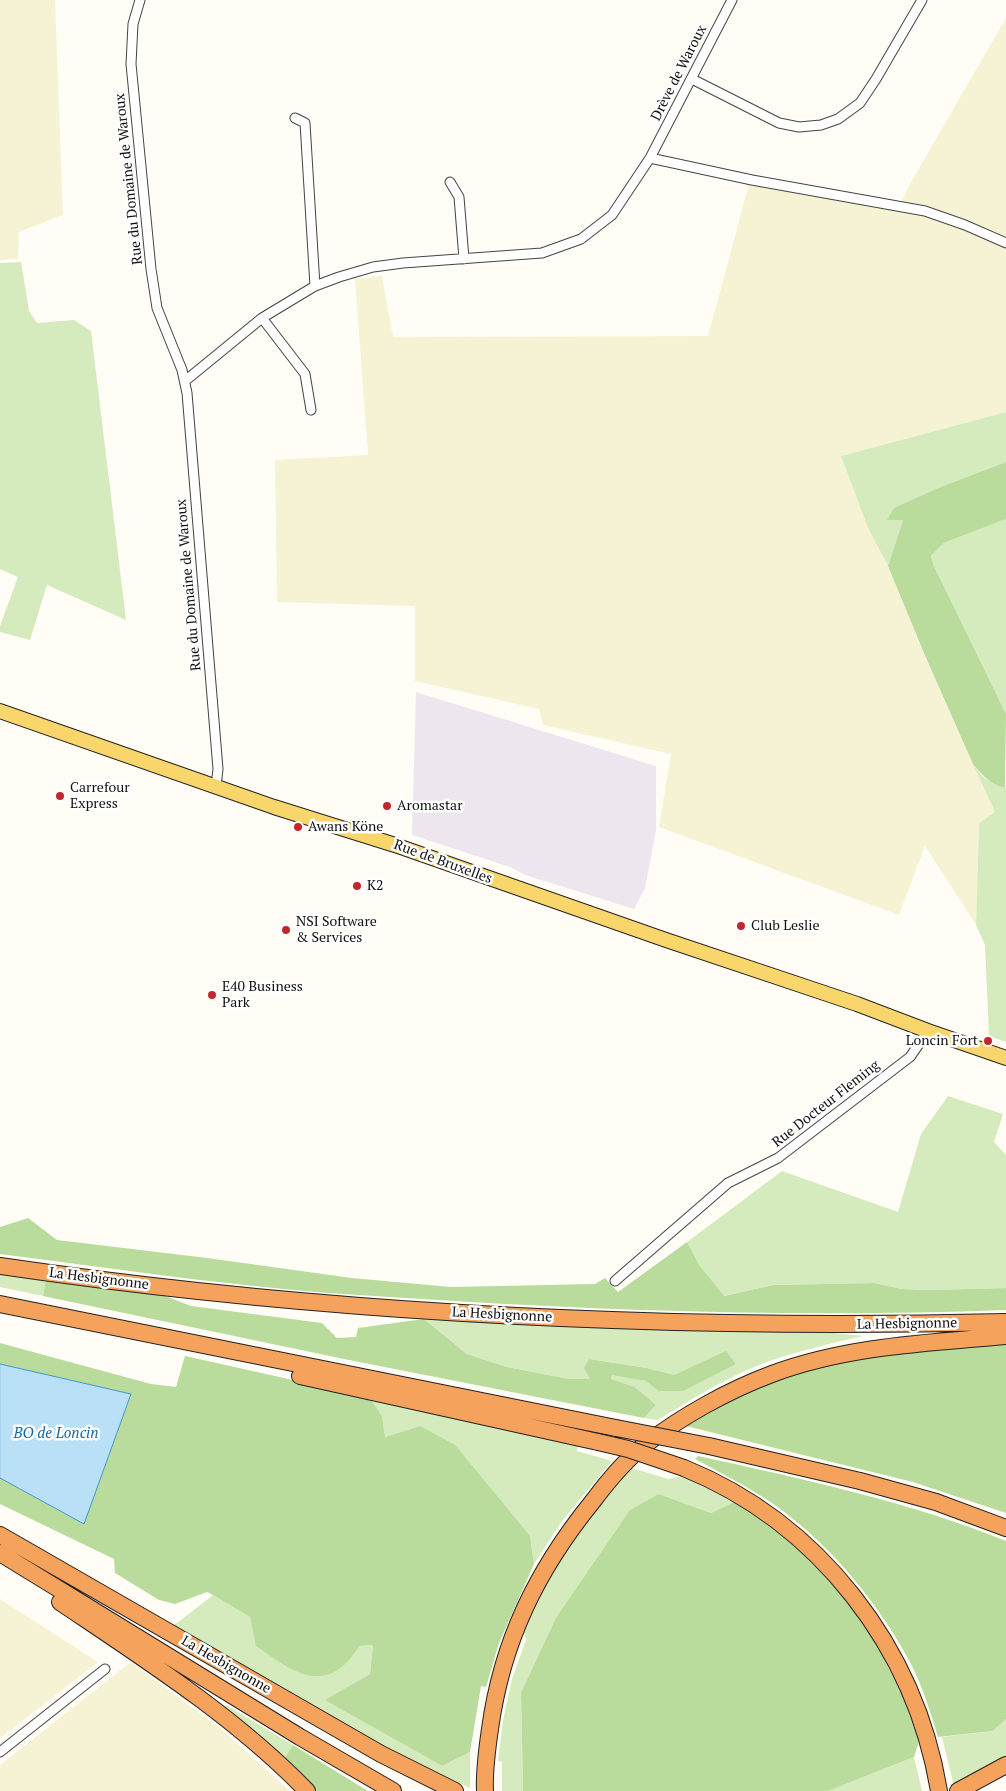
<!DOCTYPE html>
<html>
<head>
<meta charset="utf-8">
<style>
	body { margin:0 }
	canvas { display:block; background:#fffdf5 }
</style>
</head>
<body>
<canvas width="1006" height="1791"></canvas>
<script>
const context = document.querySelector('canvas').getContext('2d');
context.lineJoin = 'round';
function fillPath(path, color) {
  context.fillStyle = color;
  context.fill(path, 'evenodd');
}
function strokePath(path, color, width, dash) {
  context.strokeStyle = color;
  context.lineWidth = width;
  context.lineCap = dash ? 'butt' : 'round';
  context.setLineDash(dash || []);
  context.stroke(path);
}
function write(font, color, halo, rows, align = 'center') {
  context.font = font + ' "PT Serif",serif';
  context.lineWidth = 5;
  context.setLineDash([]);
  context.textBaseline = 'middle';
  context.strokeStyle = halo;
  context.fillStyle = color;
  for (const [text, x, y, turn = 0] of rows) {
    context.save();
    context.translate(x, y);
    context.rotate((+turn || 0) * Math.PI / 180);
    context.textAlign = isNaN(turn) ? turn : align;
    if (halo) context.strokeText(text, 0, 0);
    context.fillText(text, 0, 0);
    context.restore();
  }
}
const industrial = new Path2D(`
	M 416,692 L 656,766 L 656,830 L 645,888 L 634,909 L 525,875 L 510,867 L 412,835 Z`);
const farmland = new Path2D(`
	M 0,0 L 55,0 L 63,215 L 19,232 L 18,259 L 0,260 Z
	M 1006,18 L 1006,412 L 841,456 L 868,528 L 888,566 L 926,659 L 995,812 L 979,823 L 976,925 L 925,846 L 899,915 L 659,827 L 671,754 L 543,725 L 539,709 L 415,681 L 415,606 L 277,602 L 275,460 L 368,455 L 355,279 L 382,276 L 393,337 L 708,336 L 749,184 L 898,210 L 911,182 Z
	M 0,1599 L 98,1662 L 0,1738 Z
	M 131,1662 L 221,1729 L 290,1791 L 0,1791 L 0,1765 Z`);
const green = new Path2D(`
	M 21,262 L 29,311 L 37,323 L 74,320 L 91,331 L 126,620 L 47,585 L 30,640 L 0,632 L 0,626 L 18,577 L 0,569 L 0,263 Z
	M 1006,412 L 1006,462 L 943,486 L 903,520 L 888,566 L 868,528 L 841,456 Z
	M 1006,519 L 1006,714 L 934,566 L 931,556 L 944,543 Z
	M 973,764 L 984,778 L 1006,788 L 1006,1042 L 989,1036 L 985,945 L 976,925 L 979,823 L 995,812 Z
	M 948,1096 L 1003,1114 L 994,1142 L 1006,1155 L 1006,1288 L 930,1290 L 902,1289 L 874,1283 L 773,1285 L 723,1296 L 700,1266 L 687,1242 L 782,1171 L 898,1212 L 921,1134 Z
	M 0,1273 L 46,1280 L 43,1296 L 0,1287 Z
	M 424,1319 L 627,1329 L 835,1333 L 863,1336 C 828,1344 793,1352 759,1365 C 724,1379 690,1400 658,1420 L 644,1418 L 656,1405 L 635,1387 L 610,1379 L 612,1374 L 646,1381 L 658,1391 L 736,1364 L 726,1352 L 674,1375 L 647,1368 L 589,1359 L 590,1380 L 569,1379 L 507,1367 L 467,1354 Z
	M 369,1397 L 578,1445 L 577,1451 L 612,1461 L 562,1521 L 534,1564 L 530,1536 L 420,1426 L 385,1437 L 382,1416 Z
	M 632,1468 L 668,1479 L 683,1476 L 734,1502 L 711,1513 L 659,1494 L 521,1693 L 523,1791 L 502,1791 L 502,1762 L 498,1761 L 503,1720 L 512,1679 L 526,1640 L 523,1628 L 543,1583 L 597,1506 Z
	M 213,1595 L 339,1669 L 360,1646 L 373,1645 L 370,1674 L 326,1700 L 442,1766 L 470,1752 L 470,1788 L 412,1762 L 172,1627 Z
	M 226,1705 L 293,1745 L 284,1759 L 224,1708 Z
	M 1006,1719 L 1006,1756 L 954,1786 L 942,1737 L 993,1731 Z
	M 914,1757 L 922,1791 L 828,1791 Z`);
const forest = new Path2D(`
	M 1006,462 L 1006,519 L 944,543 L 931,556 L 934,566 L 1006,714 L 1005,788 C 990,784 983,776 973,764 L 926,658 L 888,566 L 903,520 L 887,520 L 894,508 L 943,486 Z
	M 28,1218 L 57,1240 L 207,1258 L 352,1278 L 451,1287 L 595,1284 L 605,1278 L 618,1292 L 687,1242 L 700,1266 L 724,1296 L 773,1285 L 874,1283 L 902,1289 L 930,1290 L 1006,1288 L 1006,1310 C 822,1317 638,1312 454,1301 C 412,1298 369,1296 327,1293 C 218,1284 109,1268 0,1254 L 0,1227 Z
	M 46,1280 L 160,1294 L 191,1306 L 322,1323 L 337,1338 L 356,1337 L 358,1328 L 424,1319 L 467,1354 L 507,1367 L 569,1379 L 590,1379 L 584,1368 L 589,1359 L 647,1368 L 674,1375 L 726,1351 L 736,1364 L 683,1391 L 658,1391 L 646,1381 L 612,1375 L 611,1379 L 635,1387 L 656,1405 L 644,1418 L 344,1359 L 43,1296 Z
	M 0,1343 L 151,1384 L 176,1387 L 185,1356 L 369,1397 L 382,1416 L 385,1437 L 420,1426 L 455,1445 L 530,1536 L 534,1564 L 499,1643 L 486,1687 L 481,1686 L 470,1752 L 442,1766 L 325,1700 L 370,1674 L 373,1645 L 360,1646 C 354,1653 347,1664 339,1669 C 310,1689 280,1662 256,1646 L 250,1617 L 213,1595 L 207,1592 L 175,1604 L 159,1600 L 115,1573 L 114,1559 L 0,1504 L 0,1478 L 84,1524 L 131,1394 L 0,1364 Z
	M 1006,1344 L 1006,1513 L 913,1482 L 686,1426 L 720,1404 L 760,1385 L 817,1365 L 874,1356 Z
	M 698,1456 C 802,1479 907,1501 1006,1541 L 1006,1719 L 993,1731 L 938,1737 C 931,1714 923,1688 912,1666 C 886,1615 842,1559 798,1523 C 767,1496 730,1478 695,1459 Z
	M 659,1494 L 711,1513 L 734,1502 L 767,1522 L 803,1553 L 839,1591 L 873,1637 L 903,1697 L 919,1741 L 914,1757 L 828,1791 L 523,1791 L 521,1693 L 556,1618 L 630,1510 Z
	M 293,1745 L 368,1791 L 315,1791 L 284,1759 Z`);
const water = new Path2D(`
	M 0,1364 L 131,1394 L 84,1524 L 0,1478 Z`);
const street = new Path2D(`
	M 140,0 L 133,24 L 131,64 L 151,269 L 157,308 L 182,370 L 187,393 L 218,769 L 216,786
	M 692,79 L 779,123 L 799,127 L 821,125 L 838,119 L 860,103 L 876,79 L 922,0
	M 295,118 L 305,123 L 315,286
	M 650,158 L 752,180 L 925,211 L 965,225 L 1006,243
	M 450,182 L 459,197 L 464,259
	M 262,318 L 305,374 L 311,410
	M 185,381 L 262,318 L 315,286 L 339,277 L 373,267 L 403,263 L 542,253 L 581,239 L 612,215 L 650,158 L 732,0
	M 615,1281 L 728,1183 L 778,1158 L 910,1057 L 928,1031
	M 0,1752 L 105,1669`);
const primary = new Path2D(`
	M 0,711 L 274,807 L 395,845 L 666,940 L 857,1004 L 928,1031 L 1006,1058`);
const highway = new Path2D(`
	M 0,1266 C 333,1315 670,1330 1006,1322
	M 0,1304 L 616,1428
	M 300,1376 L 598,1442
	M 709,1446 L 860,1481 L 936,1502 L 1006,1528
	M 684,1468 C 819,1523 915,1647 939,1791
	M 0,1535 L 381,1754 L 455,1791
	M 0,1553 L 300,1737 L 393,1791
	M 60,1602 C 146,1660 234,1716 307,1791
	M 485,1791 C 484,1770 487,1750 490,1729 C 502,1641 537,1570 593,1501 C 608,1481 626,1459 646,1444 C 682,1416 729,1390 772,1374 C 847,1346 927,1343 1006,1336
	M 958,1791 L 1006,1765`);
const highwayBridge = new Path2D(`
	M 616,1428 L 709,1446
	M 598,1442 L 628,1449 L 684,1468`);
const markers = [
	[60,796,5,"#c4262e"],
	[387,806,5,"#c4262e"],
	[298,827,5,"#c4262e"],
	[357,886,5,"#c4262e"],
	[741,926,5,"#c4262e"],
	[286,930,5,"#c4262e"],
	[212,995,5,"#c4262e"],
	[988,1041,5,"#c4262e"]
];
const streetNames = [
	["Drève de Waroux",679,73,-63],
	["Rue du Domaine de Waroux",129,179,-96],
	["Rue du Domaine de Waroux",189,585,-95],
	["Rue de Bruxelles",443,862,20],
	["Rue Docteur Fleming",826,1104,-38],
	["La Hesbignonne",99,1279,7],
	["La Hesbignonne",502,1315,3],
	["La Hesbignonne",907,1324,-1],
	["La Hesbignonne",226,1665,30]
];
const poiNames = [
	["Carrefour",70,788],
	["Express",70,804],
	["Aromastar",397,806],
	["Awans Köne",308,827],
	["K2",367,886],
	["NSI Software",296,922],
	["& Services",296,938],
	["Club Leslie",751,926],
	["E40 Business",222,987],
	["Park",222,1003],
	["Loncin Fort",978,1041,"right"]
];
const waterNames = [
	["BO de Loncin",56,1434]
];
fillPath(industrial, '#eee6ef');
fillPath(farmland, '#f6f3d4');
fillPath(green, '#d5ebbd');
fillPath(forest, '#b9dc9c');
fillPath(water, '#b9e0f7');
strokePath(water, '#3f96cf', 1);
strokePath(street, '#444', 11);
strokePath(primary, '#222', 16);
strokePath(highway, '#222', 18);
strokePath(street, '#fff', 9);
strokePath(primary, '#f9d66b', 14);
strokePath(highway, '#f5a25d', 16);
strokePath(highwayBridge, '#222', 18, []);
strokePath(highwayBridge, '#f5a25d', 16);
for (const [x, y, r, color] of markers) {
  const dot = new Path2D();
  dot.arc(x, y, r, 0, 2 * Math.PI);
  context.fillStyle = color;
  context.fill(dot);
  strokePath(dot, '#fff', 2);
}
write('14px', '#111', '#fff', streetNames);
write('14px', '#111', '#fff', poiNames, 'left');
write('italic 15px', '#1768a6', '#fff', waterNames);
</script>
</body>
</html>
